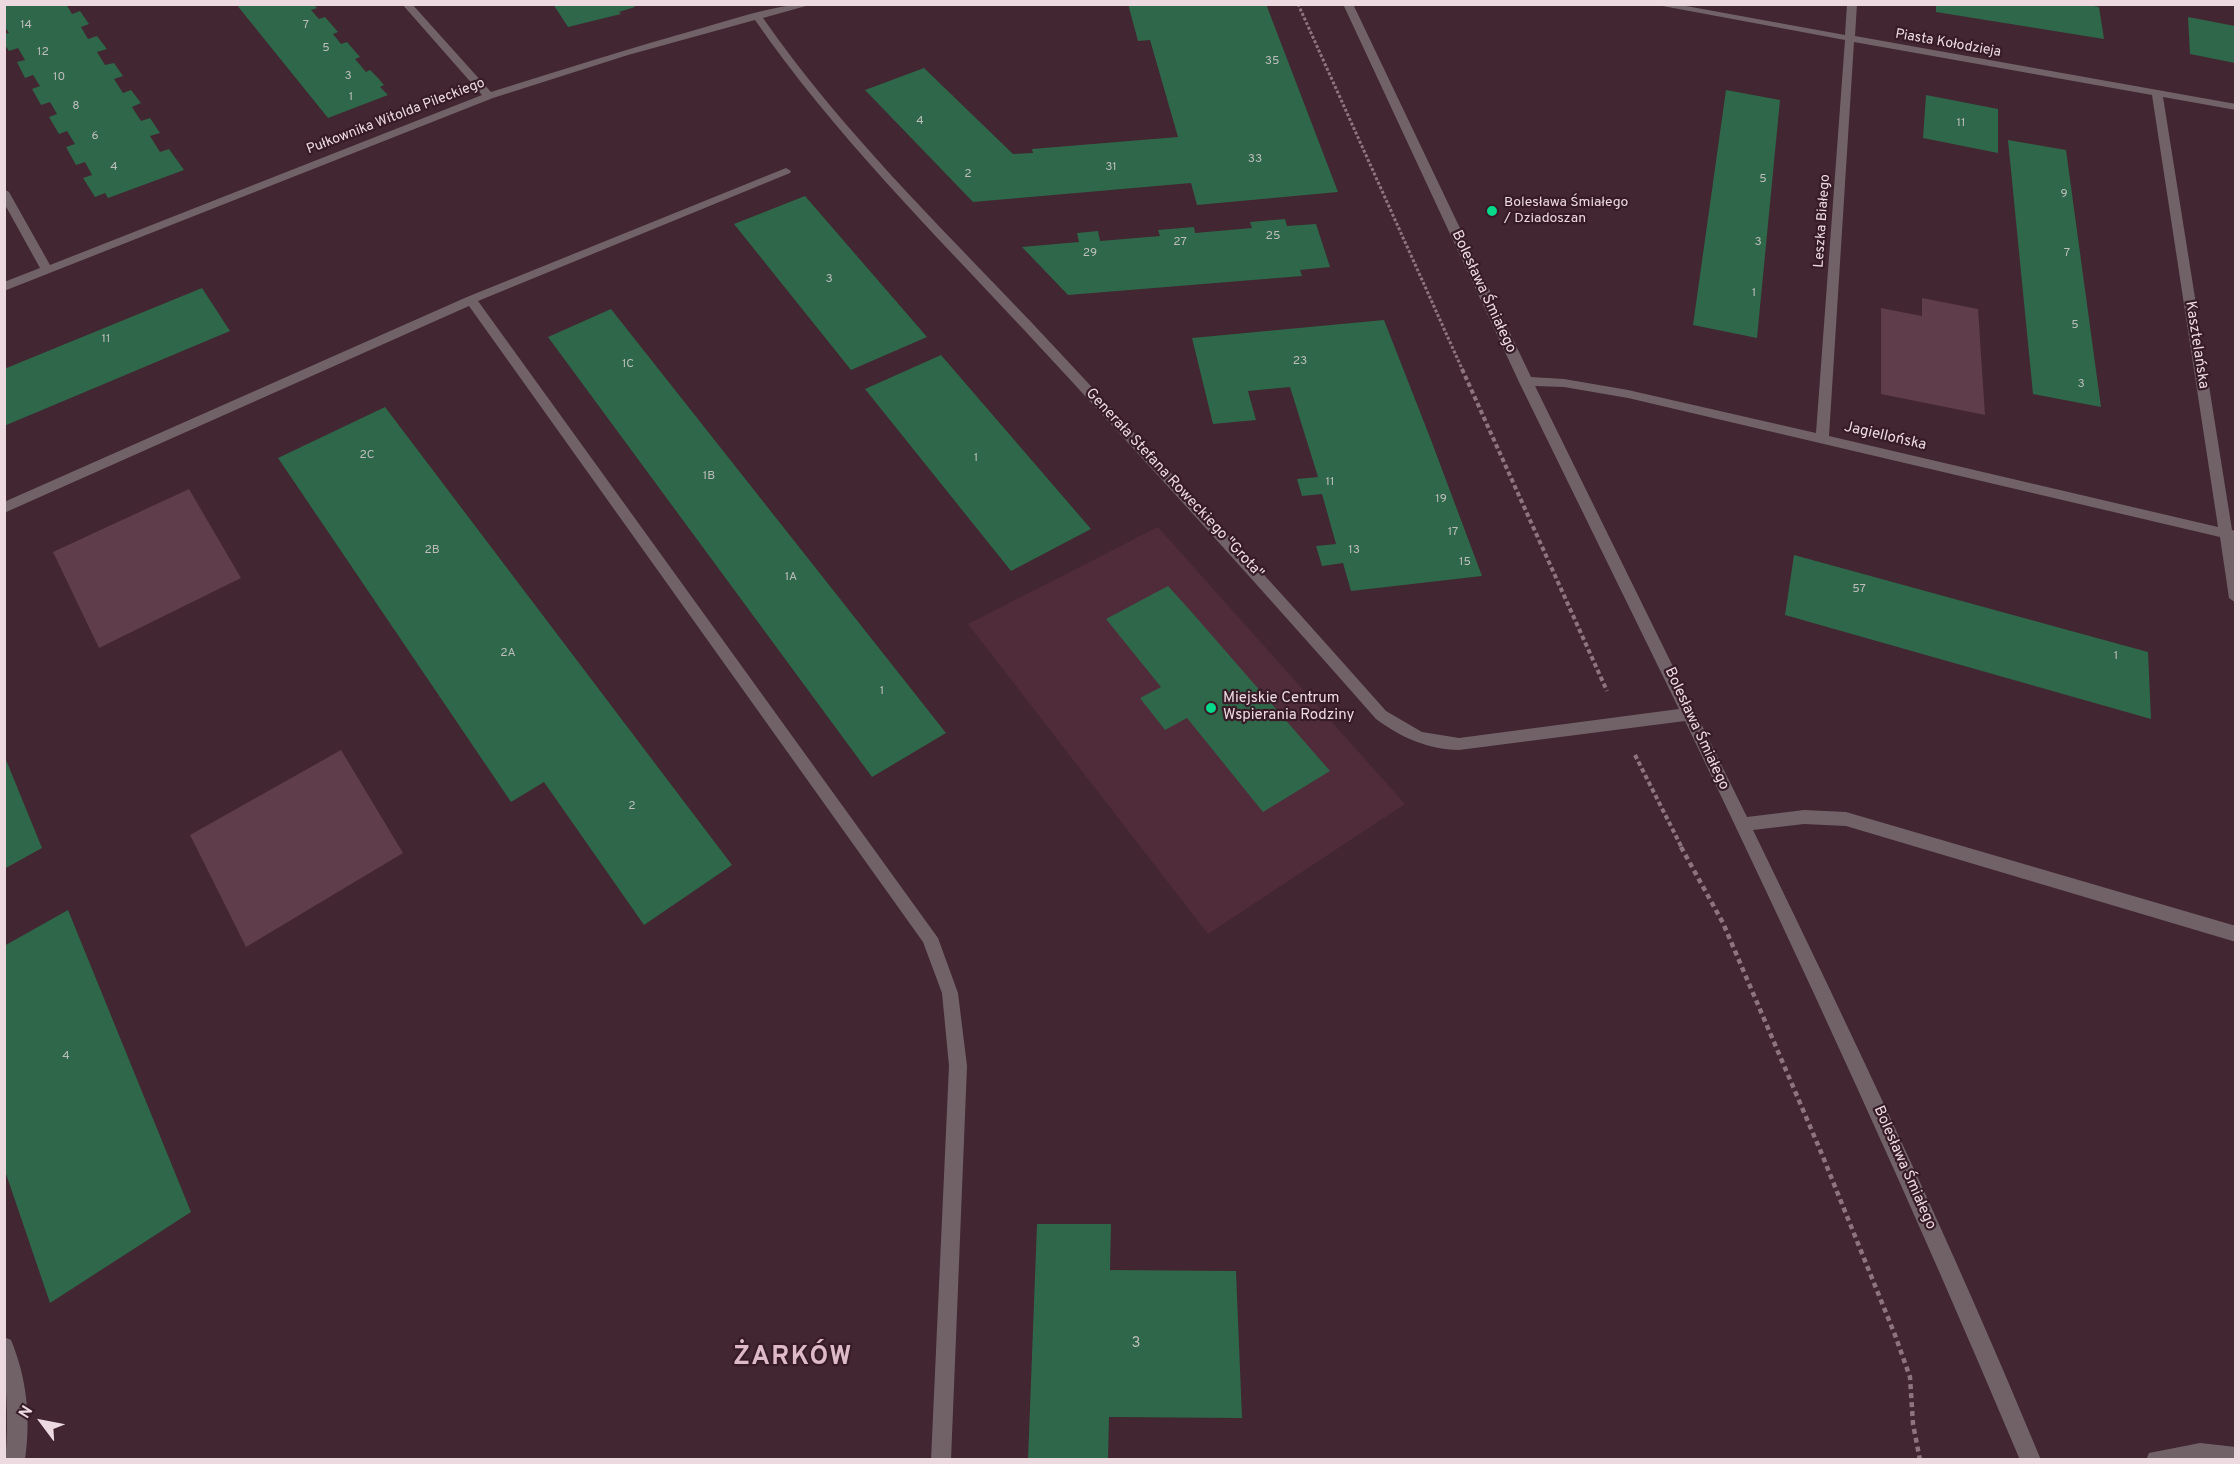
<!DOCTYPE html>
<html>
<head>
<meta charset="utf-8">
<style>
	body { margin:0 }
	#map { position:relative; width:2240px; height:1464px; overflow:hidden; background:#422631; font-family:Overpass,sans-serif }
	canvas { display:block }
	.frame { position:absolute; inset:0; border:6px solid #eddae1; pointer-events:none }
	.north { position:absolute; left:12px; top:1392px; width:60px; height:60px; -webkit-text-stroke:4px #371c27; paint-order:stroke; rotate:302deg; font-size:16px; font-weight:700; line-height:24px; text-align:center; color:#eddae1 }
	.north::after { content:''; display:block; margin:auto; width:21px; height:27px; background:#eddae1; clip-path:polygon(50% 0,100% 100%,50% 72%,0 100%) }
</style>
</head>
<body>
<div id="map">
<canvas width="2240" height="1464"></canvas>
<div class="frame"></div>
<div class="north">N</div>
</div>
<script>
const context = document.querySelector('canvas').getContext('2d');
context.lineJoin = 'round';
function fillPath(path, color) {
  context.fillStyle = color;
  context.fill(path, 'evenodd');
}
function strokePath(path, color, width, dash) {
  context.strokeStyle = color;
  context.lineWidth = width;
  context.lineCap = dash ? 'butt' : 'round';
  context.setLineDash(dash || []);
  context.stroke(path);
}
function write(font, color, halo, rows, align = 'center') {
  context.font = font + ' Overpass,sans-serif';
  context.lineWidth = 4.5;
  context.setLineDash([]);
  context.textBaseline = 'middle';
  context.strokeStyle = halo;
  context.fillStyle = color;
  for (const [text, x, y, turn = 0] of rows) {
    context.save();
    context.translate(x, y);
    context.rotate((+turn || 0) * Math.PI / 180);
    context.textAlign = isNaN(turn) ? turn : align;
    if (halo) context.strokeText(text, 0, 0);
    context.fillText(text, 0, 0);
    context.restore();
  }
}
const built = new Path2D(`
	M 1158,527 L 1405,804 L 1208,934 L 968,624 Z`);
const green = new Path2D(`
	M 1922,298 L 1978,309 L 1985,415 L 1881,394 L 1881,308 L 1922,316 Z
	M 189,489 L 241,578 L 99,648 L 53,552 Z
	M 341,750 L 403,853 L 246,947 L 190,835 Z`);
const building = new Path2D(`
	M 66,4 L 72,14 L 80,11 L 89,24 L 81,27 L 88,39 L 97,36 L 107,49 L 97,52 L 105,65 L 114,63 L 123,76 L 114,79 L 123,93 L 131,90 L 141,103 L 132,107 L 141,121 L 150,118 L 160,133 L 150,136 L 160,152 L 169,149 L 184,170 L 108,198 L 105,193 L 95,197 L 83,178 L 92,175 L 85,162 L 76,165 L 66,147 L 75,144 L 67,131 L 59,134 L 49,117 L 57,114 L 50,102 L 41,105 L 32,89 L 40,86 L 33,75 L 25,78 L 17,62 L 25,60 L 18,48 L 9,51 L 4,44 L 4,34 L 9,33 L 4,26 L 4,5 Z
	M 236,4 L 313,4 L 317,8 L 311,10 L 319,19 L 325,17 L 338,32 L 333,34 L 341,44 L 347,42 L 360,57 L 355,59 L 366,72 L 370,70 L 378,78 L 384,85 L 380,87 L 388,95 L 328,118 Z
	M 553,4 L 633,4 L 635,7 L 619,12 L 621,14 L 568,27 Z
	M 1128,4 L 1266,4 L 1338,192 L 1197,205 L 1191,183 L 973,202 L 865,90 L 924,68 L 1013,154 L 1033,153 L 1032,149 L 1178,137 L 1150,40 L 1138,41 Z
	M 1936,4 L 2084,4 L 2099,7 L 2104,39 L 1936,12 Z
	M 2188,17 L 2235,26 L 2235,63 L 2190,54 Z
	M 1726,90 L 1780,100 L 1757,338 L 1693,325 Z
	M 1926,95 L 1998,109 L 1998,153 L 1923,138 Z
	M 2008,140 L 2066,150 L 2101,407 L 2033,394 Z
	M 805,196 L 927,337 L 851,370 L 734,224 Z
	M 1285,219 L 1287,226 L 1316,224 L 1330,267 L 1300,270 L 1302,276 L 1068,295 L 1022,247 L 1079,242 L 1077,233 L 1098,231 L 1100,241 L 1160,236 L 1158,230 L 1194,227 L 1195,233 L 1252,228 L 1250,222 Z
	M 202,288 L 230,331 L 4,426 L 4,369 Z
	M 611,309 L 946,733 L 872,777 L 548,337 Z
	M 1384,320 L 1431,440 L 1482,576 L 1351,591 L 1343,563 L 1322,566 L 1316,546 L 1336,544 L 1322,494 L 1302,496 L 1297,479 L 1318,477 L 1290,387 L 1248,391 L 1256,420 L 1213,424 L 1192,338 Z
	M 941,355 L 1091,529 L 1011,571 L 865,389 Z
	M 385,407 L 732,865 L 644,925 L 544,782 L 511,802 L 278,458 Z
	M 1794,555 L 2148,652 L 2151,719 L 1785,615 Z
	M 1168,586 L 1188,608 L 1330,771 L 1263,812 L 1187,718 L 1165,730 L 1140,698 L 1161,687 L 1106,619 Z
	M 4,755 L 42,848 L 4,869 Z
	M 68,910 L 191,1212 L 50,1303 L 4,1168 L 4,946 Z
	M 1037,1224 L 1111,1224 L 1110,1270 L 1236,1271 L 1242,1418 L 1109,1417 L 1108,1460 L 1028,1460 Z`);
const pathFar2 = new Path2D(`
	M 1298,4 L 1463,371`);
const pathFar1 = new Path2D(`
	M 1462,369 L 1607,691
	M 1635,755 L 1682,848`);
const path = new Path2D(`
	M 1681,847 L 1723,923 L 1821,1152 L 1895,1335 L 1910,1377 L 1913,1424 L 1920,1460`);
const minor = new Path2D(`
	M 402,4 L 412,4 L 491,92 C 561,70 631,48 702,28 C 738,18 776,4 813,4 L 763,18 C 841,130 938,224 1032,323 C 1152,451 1270,580 1386,711 L 1422,732 L 1459,738 L 1679,709 L 1519,382 L 1343,4 L 1353,4 L 1531,377 L 1564,379 L 1628,390 L 1816,433 L 1845,40 L 1652,4 L 1675,4 L 1845,35 L 1847,4 L 1857,4 L 1855,36 L 2236,104 L 2236,110 L 2163,97 L 2232,530 L 2236,531 L 2236,603 L 2229,598 L 2220,537 L 1628,398 L 1564,387 L 1535,386 L 1747,817 L 1804,810 L 1846,812 L 2236,926 L 2236,942 L 1846,826 L 1804,824 L 1753,830 C 1854,1038 1953,1246 2041,1460 L 2020,1460 C 1915,1210 1802,963 1685,721 L 1459,750 C 1427,749 1402,738 1376,719 C 1261,588 1144,459 1026,332 C 931,230 834,134 755,20 L 628,55 L 493,98 L 4,291 L 4,282 L 40,268 L 4,203 L 4,189 L 9,192 L 50,265 L 482,95 ZM 1854,42 L 2152,95 L 2218,527 L 1829,436 Z
	M 786,168 L 791,171 L 790,173 L 478,301 L 938,938 L 958,993 L 967,1066 L 951,1460 L 931,1460 L 949,1066 L 942,993 L 923,942 L 469,306 L 4,513 L 4,502 L 467,297 Z
	M 4,1337 L 11,1340 C 27,1379 31,1418 25,1460 L 5,1460 C 10,1419 4,1378 4,1337 Z
	M 2200,1443 L 2236,1447 L 2236,1460 L 2146,1460 L 2149,1453 Z`);
const markers = [
	[1492,211,6,"#07d98b"],
	[1211,708,6,"#07d98b"]
];
const numberNames = [
	["14",26,26],
	["7",306,26],
	["5",326,49],
	["12",43,53],
	["35",1272,62],
	["3",348,77],
	["10",59,78],
	["1",351,98],
	["8",76,107],
	["4",920,122],
	["11",1961,124],
	["6",95,137],
	["33",1255,160],
	["4",114,168],
	["31",1111,168],
	["2",968,175],
	["5",1763,180],
	["9",2064,195],
	["25",1273,237],
	["27",1180,243],
	["3",1758,243],
	["29",1090,254],
	["7",2067,254],
	["3",829,280],
	["1",1754,294],
	["5",2075,326],
	["11",106,340],
	["23",1300,362],
	["1C",628,365],
	["3",2081,385],
	["2C",367,456],
	["1",976,459],
	["1B",709,477],
	["11",1330,483],
	["19",1441,500],
	["17",1453,533],
	["2B",432,551],
	["13",1354,551],
	["15",1465,563],
	["1A",791,578],
	["57",1859,590],
	["2A",508,654],
	["1",2116,657],
	["1",882,692],
	["2",632,807],
	["4",66,1057]
];
const farStreetnames = [
	["Piasta Kołodzieja",1948,44,10],
	["Pułkownika Witolda Pileckiego",396,117,-21],
	["Leszka Białego",1823,221,-86]
];
const farPoinames = [
	["Bolesława Śmiałego",1504,203],
	["/ Dziadoszan",1504,219]
];
const streetNames = [
	["Bolesława Śmiałego",1483,292,65],
	["Kasztelańska",2196,345,81],
	["Jagiellońska",1885,437,13],
	["Generała Stefana Roweckiego \"Grota\"",1174,484,47],
	["Bolesława Śmiałego",1696,729,65],
	["Bolesława Śmiałego",1904,1168,66]
];
const poiNames = [
	["Miejskie Centrum",1223,699],
	["Wspierania Rodziny",1223,716]
];
const nearNumbernames = [
	["3",1136,1344]
];
const nearDistrictnames = [
	["ŻARKÓW",793,1359]
];
fillPath(built, '#502c3b');
fillPath(green, '#5f3d4b');
fillPath(building, '#2e6749');
strokePath(pathFar2, '#8d757e', 3, [3, 2]);
strokePath(pathFar1, '#8d757e', 4, [4.5, 3]);
strokePath(path, '#8d757e', 4.5, [5, 4]);
fillPath(minor, '#716268');
for (const [x, y, r, color] of markers) {
  const dot = new Path2D();
  dot.arc(x, y, r, 0, 2 * Math.PI);
  context.fillStyle = color;
  context.fill(dot);
  strokePath(dot, '#371c27', 2);
}
write('12px', '#bdbdbb', null, numberNames);
write('14px', '#eddae1', '#371c27', farStreetnames);
write('14px', '#eddae1', '#371c27', farPoinames, 'left');
write('15px', '#eddae1', '#371c27', streetNames);
write('15px', '#eddae1', '#371c27', poiNames, 'left');
write('15px', '#bdbdbb', null, nearNumbernames);
context.letterSpacing = '1.5px';
write('bold 26px', '#deb9c7', '#371c27', nearDistrictnames);
context.letterSpacing = '0px';
</script>
</body>
</html>
